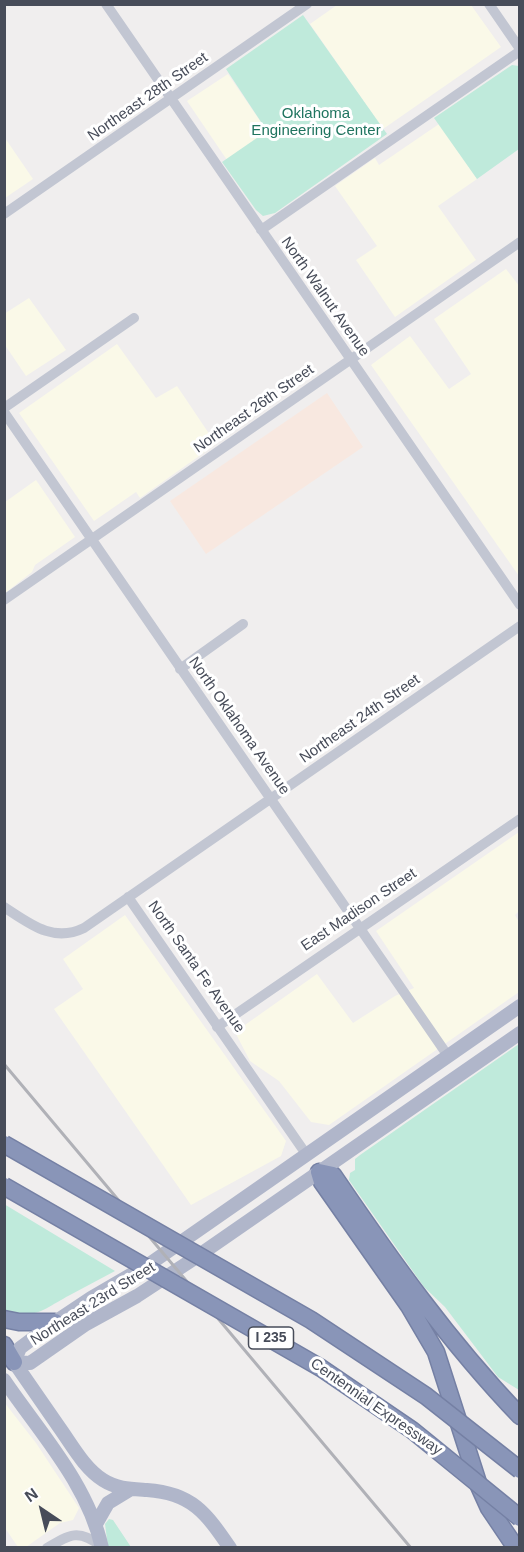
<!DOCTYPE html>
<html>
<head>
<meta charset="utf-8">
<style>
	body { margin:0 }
	#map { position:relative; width:524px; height:1552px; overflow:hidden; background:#f0eeee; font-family:Helvetica,sans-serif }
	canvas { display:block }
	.frame { position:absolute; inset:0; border:6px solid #474c59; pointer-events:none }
	.north { position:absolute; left:12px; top:1480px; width:60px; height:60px; -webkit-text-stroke:4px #fff; paint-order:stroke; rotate:325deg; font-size:16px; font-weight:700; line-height:24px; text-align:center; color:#474c59 }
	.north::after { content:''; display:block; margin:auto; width:21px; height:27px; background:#474c59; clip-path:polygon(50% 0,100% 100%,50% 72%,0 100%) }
</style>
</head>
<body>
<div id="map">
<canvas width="524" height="1552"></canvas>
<div class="frame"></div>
<div class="north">N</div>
</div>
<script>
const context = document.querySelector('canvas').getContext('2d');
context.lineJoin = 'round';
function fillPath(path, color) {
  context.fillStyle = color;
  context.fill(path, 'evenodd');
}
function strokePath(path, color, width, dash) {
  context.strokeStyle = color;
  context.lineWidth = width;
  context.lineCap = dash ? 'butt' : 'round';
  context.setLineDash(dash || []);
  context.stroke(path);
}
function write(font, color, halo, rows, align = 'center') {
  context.font = font + ' Helvetica,sans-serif';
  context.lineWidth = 6;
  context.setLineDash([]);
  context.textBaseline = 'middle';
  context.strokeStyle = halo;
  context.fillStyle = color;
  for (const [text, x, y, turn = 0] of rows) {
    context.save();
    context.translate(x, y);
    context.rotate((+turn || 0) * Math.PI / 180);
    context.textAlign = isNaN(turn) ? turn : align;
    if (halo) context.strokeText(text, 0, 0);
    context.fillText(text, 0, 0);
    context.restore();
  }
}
const commercial = new Path2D(`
	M 337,5 L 471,5 L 501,47 L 383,129 L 310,24 Z
	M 228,74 L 267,131 L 227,160 L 187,101 Z
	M 439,124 L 477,179 L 438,206 L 476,260 L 395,317 L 356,260 L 377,246 L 335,186 L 375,158 L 379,165 Z
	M 5,138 L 33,179 L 5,198 L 4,198 Z
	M 506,269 L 520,287 L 519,576 L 371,365 L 410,336 L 449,389 L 471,374 L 434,319 Z
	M 29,298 L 66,350 L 26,376 L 5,345 L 4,314 Z
	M 117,344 L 156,398 L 177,386 L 216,444 L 140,498 L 136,492 L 94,521 L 19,413 Z
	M 36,480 L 75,537 L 35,565 L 32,572 L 5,593 L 5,502 Z
	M 519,832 L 519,911 L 515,915 L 519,922 L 519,992 L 329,1125 L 311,1122 L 279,1081 L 250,1061 L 235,1032 L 317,974 L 353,1023 L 395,996 L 414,988 L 376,931 Z
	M 125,915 L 286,1141 L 281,1156 L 191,1205 L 54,1009 L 83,989 L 63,959 Z
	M 4,1402 L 36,1443 L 79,1508 L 73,1520 L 60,1523 L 26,1547 L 18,1547 L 5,1528 Z`);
const medical = new Path2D(`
	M 327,393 L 363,447 L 206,554 L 170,501 Z`);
const green = new Path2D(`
	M 303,15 L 387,134 L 275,213 L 263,216 L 256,210 L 222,162 L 267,131 L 226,69 Z
	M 512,65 L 519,66 L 519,149 L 477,179 L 434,118 Z
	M 519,1044 L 519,1390 L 498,1377 L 445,1307 L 424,1287 L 349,1180 L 350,1173 L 355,1170 L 355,1159 L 360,1155 Z
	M 4,1204 L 115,1271 C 100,1279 85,1287 70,1295 C 45,1308 35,1321 5,1311 Z
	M 109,1519 L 113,1520 L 131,1547 L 108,1547 L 105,1524 Z`);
const minor = new Path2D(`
	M 106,4 L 520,605
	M 489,4 L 520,49
	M 4,214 L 307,4
	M 261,230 L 520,51
	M 4,408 L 134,318
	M 4,412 L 448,1056
	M 4,600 L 520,242
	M 180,669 L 243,624
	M 128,897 L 306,1154
	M 4,907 C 30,924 53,943 84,928 L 520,626
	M 217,1027 L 520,819
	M 47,1548 C 70,1534 79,1529 101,1546`);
const major = new Path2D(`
	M 14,1362 L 20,1348 L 55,1322 L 91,1298 L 151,1263 L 520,1006
	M 14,1362 L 30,1363 L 86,1324 L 137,1296 L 195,1258 L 520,1033
	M 14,1362 C 29,1384 44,1405 59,1427 C 72,1445 84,1468 103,1480 C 117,1489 131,1489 147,1490 C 192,1493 206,1513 230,1548
	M 4,1380 C 40,1433 88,1484 102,1548
	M 96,1524 L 108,1503 L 131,1489`);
const highway = new Path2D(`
	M 4,1319 L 19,1322 L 55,1322
	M 4,1345 L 14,1362
	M 516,1548 L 489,1508 L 479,1486 L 436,1352 L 409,1306 L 322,1182 L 319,1172 L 333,1175 C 390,1259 449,1342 520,1416`);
const rail = new Path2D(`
	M 4,1064 L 411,1548`);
const highwayBridge = new Path2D(`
	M 4,1144 L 311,1320 L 426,1396 L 520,1470
	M 4,1186 L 321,1368 L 412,1430 L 520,1518`);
const shields = [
	[271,1338,45]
];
const shieldNames = [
	["I 235",271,1338]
];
const streetNames = [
	["Northeast 28th Street",148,97,-35],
	["North Walnut Avenue",325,297,55],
	["Northeast 26th Street",254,409,-35],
	["Northeast 24th Street",360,719,-35],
	["North Oklahoma Avenue",239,726,55],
	["East Madison Street",359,910,-34],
	["North Santa Fe Avenue",196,967,55],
	["Northeast 23rd Street",93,1304,-32],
	["Centennial Expressway",376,1407,35]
];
const parkNames = [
	["Oklahoma",316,114],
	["Engineering Center",316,131]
];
fillPath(commercial, '#faf9e8');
fillPath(medical, '#f8e8e0');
fillPath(green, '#bfeadb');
strokePath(highway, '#7580a4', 19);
strokePath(minor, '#c2c6d2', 10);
strokePath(major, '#b0b6ca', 14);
strokePath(highway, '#8995b8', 16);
strokePath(rail, '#b0b1b7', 3);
strokePath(highwayBridge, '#7580a4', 19, []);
strokePath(highwayBridge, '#8995b8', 16);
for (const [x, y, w] of shields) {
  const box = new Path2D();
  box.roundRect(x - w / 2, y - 11, w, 22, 4.5);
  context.fillStyle = '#fff';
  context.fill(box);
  strokePath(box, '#474c59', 1.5);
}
write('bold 14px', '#474c59', null, shieldNames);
write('15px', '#474c59', '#fff', streetNames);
write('15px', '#1f745f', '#fff', parkNames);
</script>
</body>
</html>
